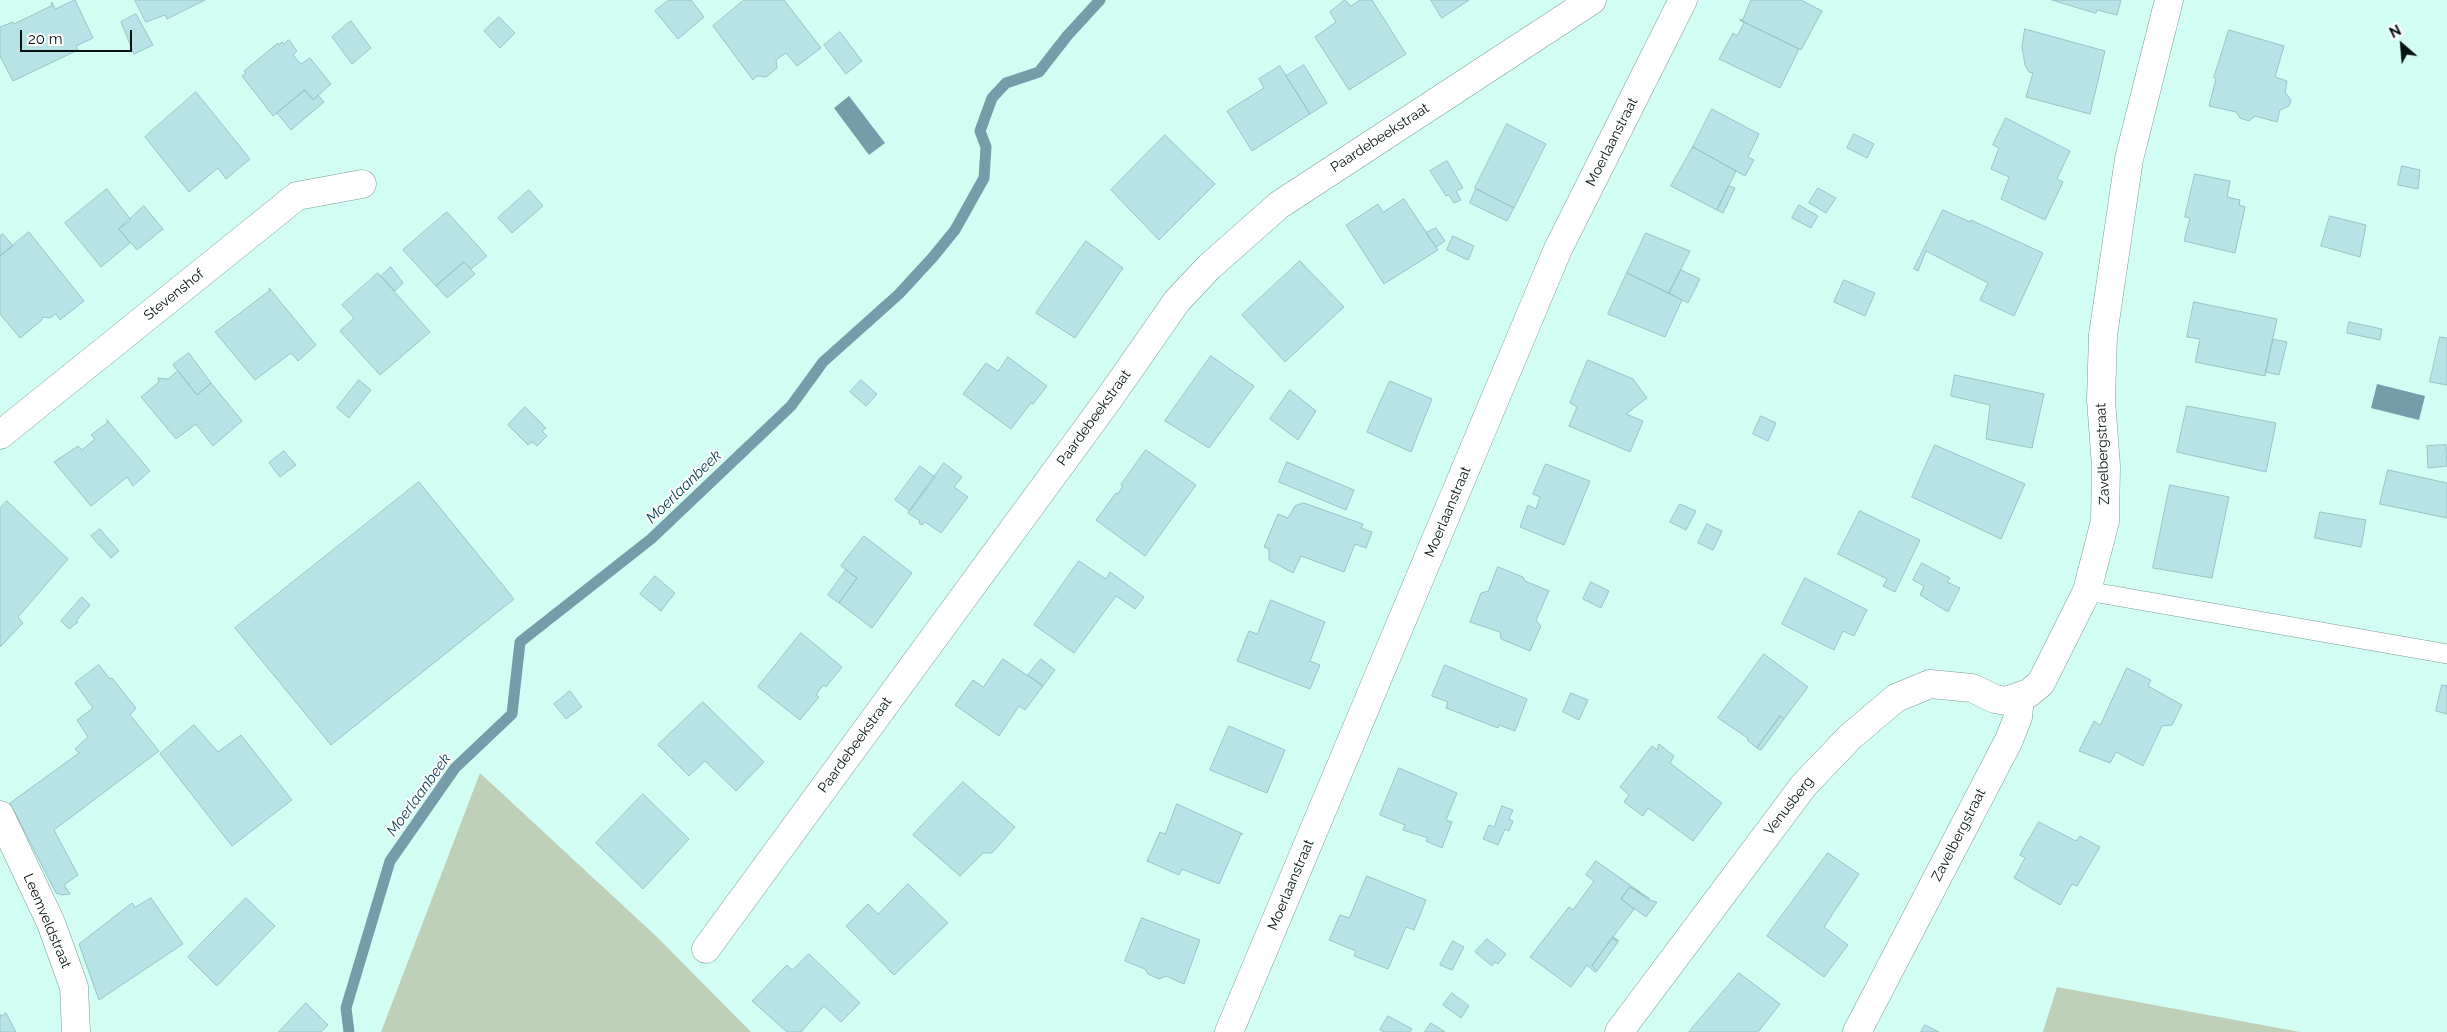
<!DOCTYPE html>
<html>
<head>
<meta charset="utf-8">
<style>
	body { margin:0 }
	#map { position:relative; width:2447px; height:1032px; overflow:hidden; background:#d3fef4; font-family:Raleway,sans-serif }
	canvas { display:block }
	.north { position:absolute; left:2377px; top:20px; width:50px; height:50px; -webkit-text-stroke:4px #fff; paint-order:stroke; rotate:333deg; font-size:14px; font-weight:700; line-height:20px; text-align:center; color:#03120f }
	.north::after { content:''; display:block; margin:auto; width:18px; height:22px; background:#03120f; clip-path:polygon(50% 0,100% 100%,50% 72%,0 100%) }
	.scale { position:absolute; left:20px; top:30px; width:112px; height:22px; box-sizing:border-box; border:2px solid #03120f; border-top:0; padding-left:6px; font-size:15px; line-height:18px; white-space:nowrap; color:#03120f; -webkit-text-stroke:4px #fff; paint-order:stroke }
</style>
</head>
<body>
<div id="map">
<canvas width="2447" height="1032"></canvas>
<div class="north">N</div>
<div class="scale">20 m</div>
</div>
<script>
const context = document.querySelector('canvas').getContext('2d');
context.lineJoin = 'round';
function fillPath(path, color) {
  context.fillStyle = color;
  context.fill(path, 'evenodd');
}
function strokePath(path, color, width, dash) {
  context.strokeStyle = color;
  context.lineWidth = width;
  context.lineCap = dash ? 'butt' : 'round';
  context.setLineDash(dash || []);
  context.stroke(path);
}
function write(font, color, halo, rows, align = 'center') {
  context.font = font + ' Raleway,sans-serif';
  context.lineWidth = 4;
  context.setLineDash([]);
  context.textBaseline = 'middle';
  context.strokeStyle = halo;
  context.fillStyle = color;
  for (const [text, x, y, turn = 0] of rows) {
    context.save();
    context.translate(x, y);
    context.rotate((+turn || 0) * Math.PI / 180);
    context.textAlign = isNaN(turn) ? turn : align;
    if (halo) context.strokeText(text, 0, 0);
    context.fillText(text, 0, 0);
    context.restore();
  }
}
const green = new Path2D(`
	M 480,773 L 657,937 L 751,1032 L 381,1032 Z
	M 2057,987 L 2300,1032 L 2043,1032 Z`);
const water = new Path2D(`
	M 849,96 L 885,143 L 869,155 L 834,108 Z
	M 2377,384 L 2425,396 L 2419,420 L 2371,408 Z`);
const stream = new Path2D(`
	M 349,1032 L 346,1008 L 390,861 L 455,768 L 512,714 L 520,642 L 651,539 L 791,406 L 823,362 L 899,294 L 933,257 L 955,230 L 984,178 L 986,147 L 980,131 L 992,98 L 1006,83 L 1039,72 L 1067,36 L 1100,0`);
const building = new Path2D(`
	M 75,0 L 93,38 L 76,46 L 78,50 L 13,81 L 0,56 L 0,27 L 13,22 L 14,24 L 51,6 L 52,2 L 55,9 Z
	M 135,0 L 205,0 L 167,19 L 165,15 L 146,22 Z
	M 669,0 L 691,0 L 704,17 L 678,39 L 655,11 Z
	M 744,0 L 784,0 L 821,48 L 797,66 L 786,53 L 776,60 L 777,68 L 766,77 L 757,76 L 753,80 L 713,26 Z
	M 1345,0 L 1351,6 L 1360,0 L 1372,0 L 1406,54 L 1349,90 L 1315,37 L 1336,22 L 1330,12 Z
	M 1431,0 L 1469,0 L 1442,18 Z
	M 1751,0 L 1801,0 L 1822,11 L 1801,50 L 1740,20 L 1743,19 Z
	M 2052,0 L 2121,0 L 2117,15 L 2097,10 L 2096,13 Z
	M 136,14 L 153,45 L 134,54 L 121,22 Z
	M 499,17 L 515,33 L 500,48 L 484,31 Z
	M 1740,20 L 1799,49 L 1780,88 L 1719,59 L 1733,33 L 1737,36 L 1744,23 Z
	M 351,21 L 371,48 L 352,64 L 332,37 Z
	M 2025,29 L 2105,51 L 2090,114 L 2026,97 L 2033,73 L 2029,72 L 2025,65 L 2022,47 Z
	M 2229,30 L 2284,46 L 2275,77 L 2287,81 L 2285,92 L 2291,100 L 2289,106 L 2280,110 L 2277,122 L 2255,116 L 2249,121 L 2240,118 L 2236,112 L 2209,106 L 2216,79 L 2214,78 Z
	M 840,32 L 862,61 L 846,74 L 824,45 Z
	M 289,40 L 297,51 L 293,55 L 301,64 L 310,58 L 331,84 L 313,100 L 305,90 L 273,116 L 242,76 L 246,73 L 244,71 L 278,43 L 279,45 L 282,42 L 284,44 Z
	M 1304,65 L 1327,103 L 1310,114 L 1286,76 Z
	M 1280,66 L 1310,114 L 1252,151 L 1227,111 L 1264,88 L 1259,79 Z
	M 305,90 L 313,100 L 318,95 L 324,102 L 291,130 L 277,113 Z
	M 196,92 L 250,159 L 226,179 L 218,168 L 189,192 L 145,137 Z
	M 1712,109 L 1759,134 L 1748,157 L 1754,160 L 1745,176 L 1693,147 Z
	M 2006,118 L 2070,151 L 2057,179 L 2063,182 L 2045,220 L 2001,199 L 2009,177 L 1991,169 L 1999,148 L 1993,145 Z
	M 1507,124 L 1546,144 L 1514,208 L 1475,188 Z
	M 1854,134 L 1874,144 L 1867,158 L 1847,148 Z
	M 1165,135 L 1215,184 L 1159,240 L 1111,190 Z
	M 1693,147 L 1736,171 L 1717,210 L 1671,186 Z
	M 1447,161 L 1463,188 L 1456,191 L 1461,200 L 1454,203 L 1449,195 L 1446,196 L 1430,171 Z
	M 2402,166 L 2420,170 L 2418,189 L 2398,185 Z
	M 2195,174 L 2230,181 L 2227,197 L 2240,200 L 2239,205 L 2245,207 L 2235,253 L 2184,241 L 2190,218 L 2185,217 Z
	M 1729,186 L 1735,188 L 1723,213 L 1717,210 Z
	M 1818,188 L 1836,198 L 1826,213 L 1809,203 Z
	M 107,189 L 131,220 L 119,229 L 130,243 L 101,267 L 65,223 Z
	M 1476,189 L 1514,208 L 1507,221 L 1470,203 Z
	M 529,190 L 543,206 L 512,233 L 498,218 Z
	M 1404,199 L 1438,250 L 1384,284 L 1346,225 L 1378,204 L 1383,212 Z
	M 1799,205 L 1818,216 L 1811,228 L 1792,218 Z
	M 144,206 L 163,229 L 137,250 L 119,229 Z
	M 1943,210 L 1970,222 L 1971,220 L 2043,253 L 2014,316 L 1980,300 L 1988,283 L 1926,251 L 1918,271 L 1914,269 Z
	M 447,212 L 487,256 L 471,269 L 464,262 L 436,286 L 403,250 Z
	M 2330,216 L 2366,225 L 2360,257 L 2321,246 Z
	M 1436,228 L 1445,241 L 1436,247 L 1426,233 Z
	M 29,232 L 84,301 L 60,320 L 56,314 L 50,318 L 43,317 L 41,321 L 20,338 L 0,314 L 0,256 Z
	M 1646,233 L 1690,251 L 1669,293 L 1627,273 Z
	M 3,234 L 13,246 L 0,256 L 0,236 Z
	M 1453,236 L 1474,246 L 1468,260 L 1447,250 Z
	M 1086,241 L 1123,268 L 1075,338 L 1036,313 Z
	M 1300,261 L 1344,307 L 1285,362 L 1242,315 Z
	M 464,262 L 475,274 L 447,298 L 436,286 Z
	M 391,267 L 403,283 L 395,291 L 381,276 Z
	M 1681,270 L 1700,279 L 1688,303 L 1669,293 Z
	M 378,273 L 430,332 L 380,375 L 340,331 L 354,318 L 342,305 Z
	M 1627,273 L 1682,300 L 1665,337 L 1608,314 Z
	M 1844,280 L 1875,293 L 1865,316 L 1834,302 Z
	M 269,288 L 316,345 L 298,361 L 291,353 L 255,380 L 215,332 L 269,291 Z
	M 2194,302 L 2277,319 L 2265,376 L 2195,362 L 2200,339 L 2187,337 Z
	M 2349,322 L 2382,329 L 2380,340 L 2347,333 Z
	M 2440,337 L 2447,338 L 2447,385 L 2430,382 Z
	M 2273,339 L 2287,342 L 2279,375 L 2266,372 Z
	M 189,353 L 211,383 L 197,395 L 173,365 Z
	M 1211,356 L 1254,386 L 1209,448 L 1165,421 Z
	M 1008,357 L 1047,386 L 1033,404 L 1031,403 L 1011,429 L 963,394 L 986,363 L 998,371 Z
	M 1588,360 L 1633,379 L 1647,398 L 1626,414 L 1643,421 L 1630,452 L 1569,426 L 1577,407 L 1570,403 Z
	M 178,371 L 197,395 L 211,383 L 242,421 L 213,446 L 196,424 L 176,439 L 141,397 L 159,382 L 158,378 L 168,379 Z
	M 1955,375 L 2044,394 L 2032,448 L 1986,439 L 1990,405 L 1951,396 Z
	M 359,380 L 371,390 L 349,418 L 337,408 Z
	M 861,380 L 877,394 L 866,406 L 850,392 Z
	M 1390,381 L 1432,399 L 1411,452 L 1367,432 Z
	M 1290,390 L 1316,411 L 1298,440 L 1270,419 Z
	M 2187,406 L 2276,423 L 2266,472 L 2177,452 Z
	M 525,407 L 546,428 L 542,431 L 547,436 L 537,446 L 532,442 L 528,445 L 508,425 Z
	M 1761,416 L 1776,423 L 1768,441 L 1753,434 Z
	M 107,420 L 150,471 L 133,486 L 127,477 L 91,506 L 54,462 L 78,446 L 82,450 L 95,439 L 91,435 L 107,423 Z
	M 1935,445 L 2025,484 L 2001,539 L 1912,497 Z
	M 2446,445 L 2447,466 L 2428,468 L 2427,446 Z
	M 1146,450 L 1196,485 L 1145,556 L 1096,520 L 1116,493 L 1118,494 L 1123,486 L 1121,485 Z
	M 284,451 L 296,465 L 280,477 L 269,463 Z
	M 1287,462 L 1354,490 L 1346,510 L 1279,482 Z
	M 944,463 L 962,477 L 954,487 L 968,497 L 941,533 L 925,522 L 922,525 L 919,523 L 920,521 L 908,513 Z
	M 1546,464 L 1590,481 L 1564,545 L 1520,527 L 1528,505 L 1536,509 L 1540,497 L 1533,494 Z
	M 920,466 L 935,477 L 910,511 L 895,500 Z
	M 2388,470 L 2447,483 L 2447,518 L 2380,504 Z
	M 419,482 L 514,599 L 331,745 L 235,628 Z
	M 2170,485 L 2229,497 L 2212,578 L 2153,568 Z
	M 7,501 L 68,559 L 18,617 L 23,623 L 0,647 L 0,508 Z
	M 1304,503 L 1363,524 L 1361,528 L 1372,532 L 1366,548 L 1355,544 L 1344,572 L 1301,556 L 1293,573 L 1269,560 L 1269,549 L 1264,547 L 1278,514 L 1288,518 L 1295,506 Z
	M 1680,504 L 1696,511 L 1686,530 L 1670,522 Z
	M 1860,511 L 1920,540 L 1895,592 L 1883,586 L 1887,579 L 1838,554 Z
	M 2320,512 L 2366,520 L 2361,547 L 2315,538 Z
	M 1707,524 L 1722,531 L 1713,550 L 1698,543 Z
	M 100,529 L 119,551 L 111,558 L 91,536 Z
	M 864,536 L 912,573 L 872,628 L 839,603 L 857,578 L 841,566 Z
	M 1079,561 L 1106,579 L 1110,572 L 1144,597 L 1135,609 L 1116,596 L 1074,653 L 1034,625 Z
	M 1922,563 L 1950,578 L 1947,582 L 1960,588 L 1948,612 L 1920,595 L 1924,586 L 1913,580 Z
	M 1498,567 L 1523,577 L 1525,581 L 1549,591 L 1536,620 L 1541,626 L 1530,651 L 1501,639 L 1500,632 L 1470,622 L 1481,593 L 1488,591 Z
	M 846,570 L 857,578 L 839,603 L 828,595 Z
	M 655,576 L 675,593 L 661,611 L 640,594 Z
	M 1805,578 L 1867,610 L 1854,636 L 1843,631 L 1834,650 L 1782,624 Z
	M 1591,582 L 1609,591 L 1601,608 L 1583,599 Z
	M 82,597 L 90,605 L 76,621 L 78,622 L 69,629 L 61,621 Z
	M 1271,600 L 1325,622 L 1310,661 L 1320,665 L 1310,689 L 1237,661 L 1249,631 L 1257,634 Z
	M 801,633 L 842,667 L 826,687 L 824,685 L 820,689 L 816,695 L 819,697 L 800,720 L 758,687 Z
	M 1764,654 L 1808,687 L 1784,719 L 1780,716 L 1757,748 L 1747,740 L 1749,739 L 1718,718 Z
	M 1003,659 L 1043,686 L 1025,710 L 1019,706 L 999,736 L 955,705 L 973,680 L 983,687 Z
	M 1041,659 L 1055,670 L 1043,686 L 1028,675 Z
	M 99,665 L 110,679 L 112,678 L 136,708 L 130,715 L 159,751 L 54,830 L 78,875 L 64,885 L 70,894 L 62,895 L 56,893 L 10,803 L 79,753 L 75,749 L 88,737 L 77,720 L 93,708 L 75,683 Z
	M 1445,665 L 1527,699 L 1515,731 L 1499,725 L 1498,728 L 1446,708 L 1448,702 L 1432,696 Z
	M 2127,668 L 2151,680 L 2148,686 L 2182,705 L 2172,725 L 2162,726 L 2143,766 L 2116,752 L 2110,763 L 2079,751 L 2094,721 L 2100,725 Z
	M 2442,685 L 2447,686 L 2447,714 L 2436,711 Z
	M 570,691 L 582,707 L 566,719 L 554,704 Z
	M 1571,693 L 1588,700 L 1579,720 L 1563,712 Z
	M 703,702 L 764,762 L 736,791 L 705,761 L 689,776 L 658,745 Z
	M 1780,716 L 1784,719 L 1761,750 L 1757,748 Z
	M 194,725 L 218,752 L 241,735 L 292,800 L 232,846 L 160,754 Z
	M 1229,726 L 1285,750 L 1267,793 L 1210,770 Z
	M 1659,744 L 1674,756 L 1670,763 L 1722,803 L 1693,841 L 1648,808 L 1643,816 L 1624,802 L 1629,795 L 1620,787 L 1652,746 L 1657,750 Z
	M 1399,768 L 1457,793 L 1446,820 L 1452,822 L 1442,848 L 1426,841 L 1428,838 L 1403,830 L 1405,825 L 1380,815 Z
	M 963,782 L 1015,827 L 992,853 L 983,853 L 960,876 L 913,835 Z
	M 643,794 L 689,839 L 643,889 L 596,843 Z
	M 1177,804 L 1243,834 L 1241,834 L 1219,884 L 1182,869 L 1179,875 L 1147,861 L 1160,832 L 1165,834 Z
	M 1502,806 L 1513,810 L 1509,819 L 1513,821 L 1509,831 L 1505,829 L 1498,845 L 1483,839 L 1489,825 L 1494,827 Z
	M 2039,822 L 2076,841 L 2080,836 L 2100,847 L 2077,886 L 2072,884 L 2060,905 L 2014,878 L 2025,858 L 2020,855 Z
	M 1828,853 L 1859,874 L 1824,927 L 1848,945 L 1824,977 L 1767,936 Z
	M 1596,861 L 1650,899 L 1630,887 L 1621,899 L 1634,909 L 1613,937 L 1619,941 L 1612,938 L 1592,966 L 1597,971 L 1595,972 L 1587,965 L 1571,987 L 1530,957 L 1569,907 L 1573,910 L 1594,881 L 1586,875 Z
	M 1367,876 L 1426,900 L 1414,930 L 1406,927 L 1388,969 L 1354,956 L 1356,951 L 1329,940 L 1340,915 L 1349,918 Z
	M 908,884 L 948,923 L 894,975 L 846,926 L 868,904 L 878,914 Z
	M 1630,887 L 1649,900 L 1657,902 L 1646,917 L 1621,899 Z
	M 151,898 L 183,944 L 99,1000 L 79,944 L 132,903 L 135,907 Z
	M 246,898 L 275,926 L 217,986 L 188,957 Z
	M 1142,918 L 1200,940 L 1184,984 L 1166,976 L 1159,979 L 1148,974 L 1145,969 L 1125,961 Z
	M 1612,938 L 1618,942 L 1597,971 L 1592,966 Z
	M 1487,939 L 1506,954 L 1498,964 L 1495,962 L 1492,966 L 1475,952 Z
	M 1453,941 L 1464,947 L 1452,970 L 1440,965 Z
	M 809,954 L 860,1003 L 841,1022 L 824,1006 L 801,1032 L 787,1032 L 752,1001 L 787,965 L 792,970 Z
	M 1739,973 L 1780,1004 L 1758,1032 L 1689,1032 Z
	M 1452,993 L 1469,1006 L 1461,1018 L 1443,1005 Z
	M 306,1003 L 328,1025 L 321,1032 L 279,1032 Z
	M 6,1013 L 16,1032 L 0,1032 L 0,1014 L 1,1016 Z
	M 1388,1016 L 1412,1029 L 1410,1032 L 1384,1032 L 1380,1030 Z
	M 1431,1023 L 1445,1032 L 1425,1032 Z
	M 1925,1025 L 1939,1032 L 1921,1032 Z`);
const lane = new Path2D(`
	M 2087,591 L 2447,654`);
const street = new Path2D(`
	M 0,435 L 297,196 L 362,184
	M 0,815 L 51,923 L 74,987 L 76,1032
	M 706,949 L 1108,400 L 1177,301 L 1209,267 L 1279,205 L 1592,0
	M 1229,1032 L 1558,249 L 1683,0
	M 1619,1032 L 1804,785 L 1851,736 L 1896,698 L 1930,684 L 1972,688 L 1995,699 L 2006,701 L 2029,693 L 2041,683 L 2087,591 L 2105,521 L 2106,466 L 2101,400 L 2103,335 L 2129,159 L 2169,0
	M 1857,1032 L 2009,740 L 2018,717 L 2020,697`);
const streetNames = [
	["Paardebeekstraat",1380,138,-33],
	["Moerlaanstraat",1612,142,-63],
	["Stevenshof",174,295,-39],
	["Paardebeekstraat",1094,418,-54],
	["Zavelbergstraat",2103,454,-92],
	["Moerlaanstraat",1448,512,-67],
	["Paardebeekstraat",855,745,-54],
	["Venusberg",1789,806,-52],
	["Zavelbergstraat",1959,835,-63],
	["Moerlaanstraat",1291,885,-67],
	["Leemveldstraat",47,921,67]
];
const waterNames = [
	["Moerlaanbeek",684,487,-44],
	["Moerlaanbeek",419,795,-54]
];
fillPath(green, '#bed1b8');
fillPath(water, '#769ba9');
strokePath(stream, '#769ba9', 11);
fillPath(building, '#b7e3e6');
strokePath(building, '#98c3c6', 1);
strokePath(lane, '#759d95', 20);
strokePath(street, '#759d95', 29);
strokePath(lane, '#fff', 19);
strokePath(street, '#fff', 28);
write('14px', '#03120f', '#fff', streetNames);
write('italic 15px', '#073e4f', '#fff', waterNames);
</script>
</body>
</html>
